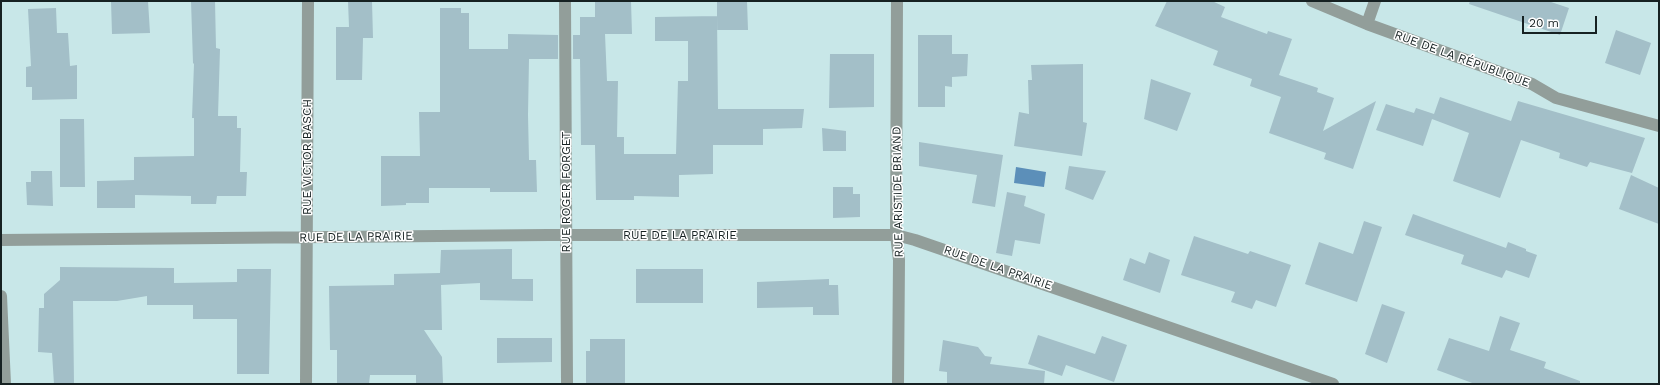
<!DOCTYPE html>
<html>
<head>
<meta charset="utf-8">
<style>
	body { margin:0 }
	#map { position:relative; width:1660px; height:385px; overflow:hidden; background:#c8e7e8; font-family:"Work Sans",sans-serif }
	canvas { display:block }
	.frame { position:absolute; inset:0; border:2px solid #162122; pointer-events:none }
	.scale { position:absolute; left:1522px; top:16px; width:75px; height:18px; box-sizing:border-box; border:2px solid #162122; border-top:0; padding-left:5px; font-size:12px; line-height:14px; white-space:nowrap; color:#162122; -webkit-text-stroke:3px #fff; paint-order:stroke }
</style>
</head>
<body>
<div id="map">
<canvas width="1660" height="385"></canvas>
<div class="frame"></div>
<div class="scale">20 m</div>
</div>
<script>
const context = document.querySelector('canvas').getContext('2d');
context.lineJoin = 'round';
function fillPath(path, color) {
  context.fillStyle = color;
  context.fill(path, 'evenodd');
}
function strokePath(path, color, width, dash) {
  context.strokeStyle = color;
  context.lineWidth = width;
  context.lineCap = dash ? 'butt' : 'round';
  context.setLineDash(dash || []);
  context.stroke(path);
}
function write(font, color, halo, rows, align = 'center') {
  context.font = font + ' "Work Sans",sans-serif';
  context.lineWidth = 3;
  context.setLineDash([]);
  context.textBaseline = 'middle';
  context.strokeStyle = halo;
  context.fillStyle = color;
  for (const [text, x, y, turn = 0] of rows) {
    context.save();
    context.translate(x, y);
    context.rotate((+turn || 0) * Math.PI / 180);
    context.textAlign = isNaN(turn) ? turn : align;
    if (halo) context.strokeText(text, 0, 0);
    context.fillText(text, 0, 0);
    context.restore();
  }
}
const water = new Path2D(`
	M 1016,167 L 1046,172 L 1044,187 L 1014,183 Z`);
const building = new Path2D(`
	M 111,1 L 148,1 L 150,33 L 112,34 Z
	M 191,1 L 215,1 L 216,48 L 220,49 L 218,116 L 237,116 L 237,128 L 241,128 L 240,172 L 247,172 L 246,196 L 217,196 L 216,204 L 191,204 L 191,196 L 135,195 L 135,208 L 97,208 L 97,181 L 134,180 L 134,157 L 194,156 L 194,118 L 192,118 L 194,64 L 193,63 Z
	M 348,1 L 372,1 L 373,38 L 363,38 L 362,80 L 336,80 L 336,27 L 349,27 Z
	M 595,1 L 631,1 L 632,34 L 605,34 L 607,81 L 618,81 L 617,137 L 624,137 L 624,154 L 676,154 L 678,81 L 688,81 L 688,41 L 655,41 L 655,17 L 717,16 L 718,109 L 804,109 L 802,128 L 763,129 L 763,145 L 713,145 L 713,174 L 679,175 L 679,197 L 634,196 L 634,200 L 596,200 L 595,145 L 581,145 L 580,59 L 573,59 L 573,35 L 580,35 L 580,17 L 595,17 Z
	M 717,1 L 747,1 L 748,30 L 717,30 Z
	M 1167,1 L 1212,1 L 1225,7 L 1221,17 L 1267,34 L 1268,31 L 1292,39 L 1279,75 L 1318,88 L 1317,92 L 1334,98 L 1323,131 L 1376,101 L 1353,169 L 1324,159 L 1326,153 L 1269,133 L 1281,97 L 1250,86 L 1252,79 L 1213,65 L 1218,51 L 1155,26 Z
	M 1470,1 L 1548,1 L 1569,8 L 1560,35 L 1469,4 Z
	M 56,8 L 57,33 L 68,33 L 70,66 L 77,65 L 77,99 L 32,100 L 32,87 L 26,87 L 26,67 L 31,66 L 28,9 Z
	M 440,8 L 461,8 L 461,13 L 469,13 L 469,49 L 508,49 L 508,34 L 558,35 L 558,59 L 529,59 L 528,115 L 529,160 L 536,160 L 537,192 L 490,192 L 490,188 L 429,188 L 429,203 L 406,203 L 406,205 L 381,206 L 381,156 L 420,156 L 419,112 L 440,112 Z
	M 1616,30 L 1651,43 L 1640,75 L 1605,63 Z
	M 918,35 L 952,35 L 952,54 L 968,54 L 967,76 L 952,77 L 952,87 L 945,86 L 945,107 L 918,107 Z
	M 830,54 L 874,54 L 874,107 L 829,108 Z
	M 1083,64 L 1083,122 L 1087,123 L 1082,156 L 1014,146 L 1019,112 L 1029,114 L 1028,80 L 1032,80 L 1031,65 Z
	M 1151,79 L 1191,93 L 1177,131 L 1144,119 Z
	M 1440,97 L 1511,121 L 1518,101 L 1645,138 L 1632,173 L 1590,162 L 1587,167 L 1559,158 L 1560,153 L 1521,140 L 1500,198 L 1453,181 L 1469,133 L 1432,119 L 1423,146 L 1376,130 L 1386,104 L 1414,113 L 1416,108 L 1434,114 Z
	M 60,119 L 84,119 L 85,187 L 60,187 Z
	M 822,128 L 846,131 L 846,151 L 823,151 Z
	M 919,142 L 1003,155 L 995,207 L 972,203 L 977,175 L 919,166 Z
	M 1069,166 L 1106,171 L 1093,200 L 1065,189 Z
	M 31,171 L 52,171 L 53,206 L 27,205 L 26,182 L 31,182 Z
	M 1631,175 L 1659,188 L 1659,224 L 1619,209 Z
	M 833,187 L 853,187 L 853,194 L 860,194 L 860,217 L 833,218 Z
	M 1007,192 L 1026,196 L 1024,206 L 1045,214 L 1040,244 L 1015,240 L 1012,256 L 996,253 Z
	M 1413,214 L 1506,248 L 1508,242 L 1526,249 L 1526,251 L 1537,255 L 1529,278 L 1506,270 L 1502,278 L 1461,264 L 1464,255 L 1405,235 Z
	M 1364,221 L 1382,227 L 1357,302 L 1305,284 L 1319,242 L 1353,254 Z
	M 1194,236 L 1248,254 L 1250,251 L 1291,265 L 1276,307 L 1256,300 L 1252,309 L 1231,302 L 1235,292 L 1181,275 Z
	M 512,249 L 512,279 L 533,279 L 533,301 L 480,300 L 480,283 L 441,285 L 442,330 L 424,330 L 442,357 L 443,383 L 416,383 L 416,375 L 370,375 L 369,384 L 337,384 L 337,350 L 330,350 L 329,286 L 394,285 L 394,274 L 440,273 L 441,250 Z
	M 1149,252 L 1170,260 L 1160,293 L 1123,280 L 1130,258 L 1145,264 Z
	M 60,267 L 174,268 L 174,283 L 237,282 L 237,269 L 271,269 L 269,374 L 237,374 L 237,319 L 193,319 L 193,305 L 147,305 L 147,296 L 117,301 L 73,301 L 74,384 L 54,384 L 52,353 L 38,352 L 39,308 L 44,308 L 44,294 L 60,280 Z
	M 636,269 L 703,269 L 703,303 L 636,303 Z
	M 829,279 L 829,285 L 838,285 L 839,315 L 813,315 L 813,307 L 757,308 L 757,282 Z
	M 1382,304 L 1405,312 L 1387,363 L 1365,354 Z
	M 1500,316 L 1520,323 L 1510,350 L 1546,362 L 1544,368 L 1580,381 L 1580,384 L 1475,384 L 1437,370 L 1449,338 L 1489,351 Z
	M 1038,335 L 1095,354 L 1102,336 L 1127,345 L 1114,382 L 1066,365 L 1062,376 L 1028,364 Z
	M 497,338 L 552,338 L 552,362 L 497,363 Z
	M 590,339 L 625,339 L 625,384 L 586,384 L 586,351 L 590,351 Z
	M 943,340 L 978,347 L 985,356 L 992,357 L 990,364 L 1045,371 L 1044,384 L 947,384 L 947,372 L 939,371 Z`);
const minor = new Path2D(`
	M 565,1 L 567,384
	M 897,1 L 896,235 L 899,260 L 898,384
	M 1312,1 L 1367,24 L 1532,84 L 1556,98 L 1659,126
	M 1367,24 L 1375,1
	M 1,240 L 548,235 L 896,235 L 915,240 L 1333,384
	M 1,296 L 5,384
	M 306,384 L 308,1`);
const streetNames = [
	["RUE DE LA RÉPUBLIQUE",1462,59,20],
	["RUE VICTOR BASCH",307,157,-90],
	["RUE ROGER FORGET",566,192,-90],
	["RUE ARISTIDE BRIAND",898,192,-91],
	["RUE DE LA PRAIRIE",680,235],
	["RUE DE LA PRAIRIE",356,237,-1],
	["RUE DE LA PRAIRIE",998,268,19]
];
fillPath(water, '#5c8fb9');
fillPath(building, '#a3bfc8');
strokePath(minor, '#929e9a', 12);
write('12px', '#162122', '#fff', streetNames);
</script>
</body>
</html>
